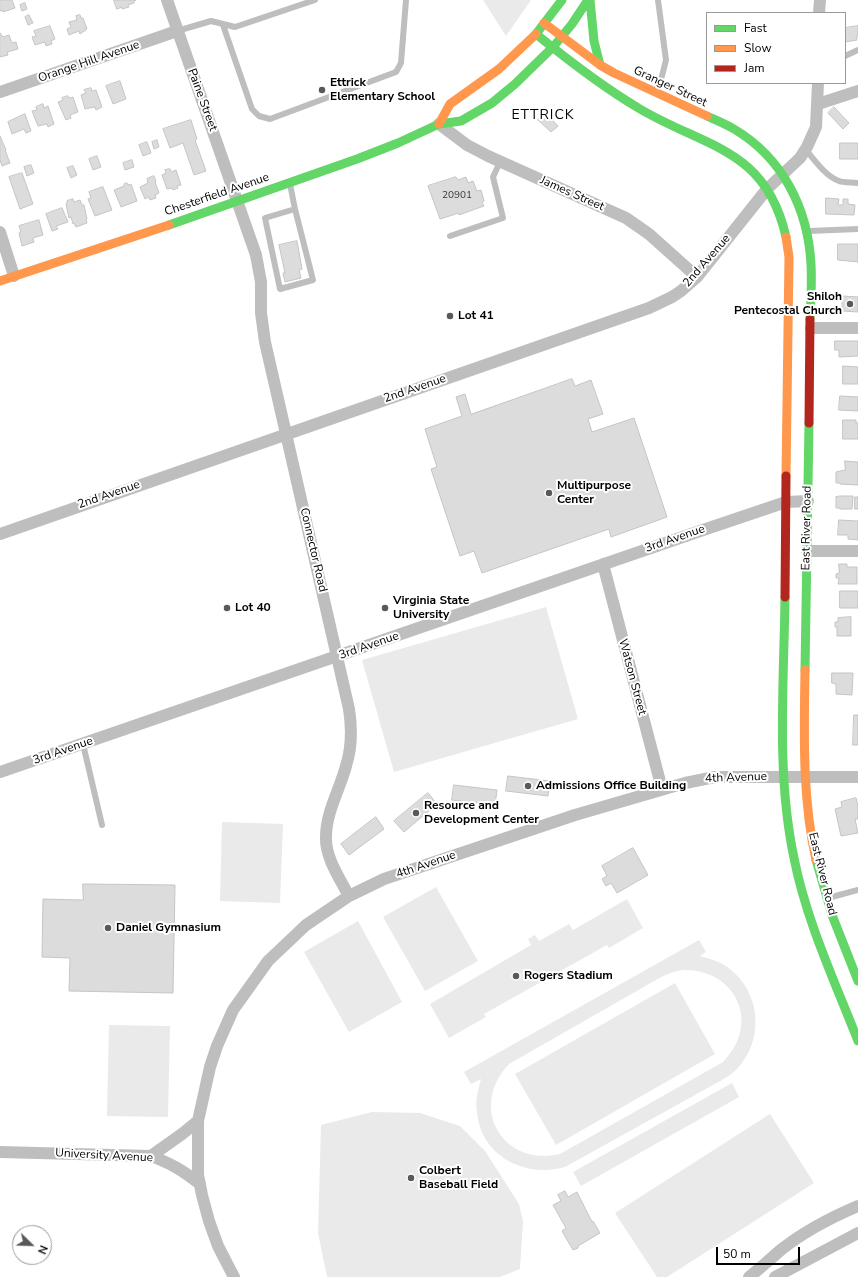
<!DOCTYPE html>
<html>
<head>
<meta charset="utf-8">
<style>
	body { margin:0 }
	#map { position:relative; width:858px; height:1277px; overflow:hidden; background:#fff; font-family:"Nunito Sans",sans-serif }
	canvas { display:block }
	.legend { position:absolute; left:706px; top:12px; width:140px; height:72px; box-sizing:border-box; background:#fff; border:1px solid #999; margin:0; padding:5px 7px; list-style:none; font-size:12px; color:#000 }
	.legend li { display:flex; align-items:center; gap:8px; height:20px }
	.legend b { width:20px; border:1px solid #999 }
	.north { position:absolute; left:12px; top:1225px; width:40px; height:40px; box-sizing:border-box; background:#fff; border:1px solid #999; border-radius:50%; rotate:113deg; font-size:11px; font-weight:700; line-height:16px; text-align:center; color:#000 }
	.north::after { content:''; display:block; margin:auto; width:14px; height:18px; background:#595959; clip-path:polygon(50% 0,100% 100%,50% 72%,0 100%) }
	.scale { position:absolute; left:716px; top:1247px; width:84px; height:18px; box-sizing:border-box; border:2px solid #000; border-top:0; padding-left:5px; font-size:12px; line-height:14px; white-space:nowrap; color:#000; -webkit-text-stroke:3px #fff; paint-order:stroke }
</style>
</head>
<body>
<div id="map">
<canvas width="858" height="1277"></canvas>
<ul class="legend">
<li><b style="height:5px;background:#63d668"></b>Fast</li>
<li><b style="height:5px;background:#ff974d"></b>Slow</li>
<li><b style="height:5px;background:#b3261e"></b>Jam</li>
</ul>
<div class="north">N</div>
<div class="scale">50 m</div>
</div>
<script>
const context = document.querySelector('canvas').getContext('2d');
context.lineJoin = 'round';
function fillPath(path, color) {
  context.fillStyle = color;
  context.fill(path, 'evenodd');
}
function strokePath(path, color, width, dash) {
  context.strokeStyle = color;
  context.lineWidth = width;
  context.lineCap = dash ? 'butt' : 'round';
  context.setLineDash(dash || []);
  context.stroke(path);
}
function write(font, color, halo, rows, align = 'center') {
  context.font = font + ' "Nunito Sans",sans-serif';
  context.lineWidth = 4;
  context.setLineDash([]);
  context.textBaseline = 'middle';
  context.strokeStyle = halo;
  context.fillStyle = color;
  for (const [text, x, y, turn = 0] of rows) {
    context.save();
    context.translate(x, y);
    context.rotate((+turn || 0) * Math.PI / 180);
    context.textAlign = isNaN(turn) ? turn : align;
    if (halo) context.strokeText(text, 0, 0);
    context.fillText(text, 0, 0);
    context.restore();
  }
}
const green = new Path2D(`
	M 483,0 L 531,0 L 506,36 Z
	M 546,607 L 578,719 L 394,772 L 362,660 Z
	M 222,822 L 283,824 L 280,903 L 220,901 Z
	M 436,887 L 478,961 L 425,991 L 383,917 Z
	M 627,899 L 643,928 L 609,948 L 607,945 L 484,1014 L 486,1017 L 449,1038 L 430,1004 L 531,945 L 528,939 L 535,935 L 539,941 L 569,924 L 573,930 Z
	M 358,921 L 402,1002 L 349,1032 L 304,952 Z
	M 699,940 L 706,952 L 700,956 C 711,959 722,962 731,970 C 759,992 764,1036 741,1064 C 736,1071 729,1076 722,1080 L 565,1167 C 525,1178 482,1157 477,1113 C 475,1101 478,1090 481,1079 L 471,1084 L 464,1072 ZM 683,970 C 737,969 761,1024 723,1062 L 560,1154 C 502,1167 468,1107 509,1064 L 663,976 L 673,972 Z
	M 675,983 L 715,1054 L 556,1145 L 515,1074 Z
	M 109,1025 L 170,1026 L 168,1117 L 107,1116 Z
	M 732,1083 L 739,1097 L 581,1186 L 573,1172 Z
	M 372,1112 L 420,1113 L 460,1126 L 485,1151 L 519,1204 L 523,1221 L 520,1269 L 500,1277 L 327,1277 L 318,1233 L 321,1125 Z
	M 770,1114 L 814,1183 L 667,1277 L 657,1277 L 615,1213 Z`);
const building = new Path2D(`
	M 0,0 L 12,0 L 15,8 L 3,12 L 3,10 L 0,11 Z
	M 114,0 L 136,0 L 134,1 L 134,3 L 128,5 L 129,7 L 122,9 L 122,7 L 117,9 Z
	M 25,3 L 27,9 L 22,11 L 20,5 Z
	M 29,15 L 33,23 L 28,25 L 25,17 Z
	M 80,15 L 81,18 L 83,18 L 87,29 L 80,34 L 79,31 L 69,35 L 67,29 L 71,27 L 69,22 L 77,20 L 76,16 Z
	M 50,26 L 55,39 L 51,41 L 52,44 L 46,46 L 45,42 L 35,45 L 32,37 L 36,36 L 34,31 Z
	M 858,26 L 858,37 L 856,37 L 857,40 L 845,42 L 845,28 Z
	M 0,33 L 3,37 L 9,35 L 12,43 L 16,42 L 18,49 L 7,52 L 8,55 L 0,57 Z
	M 120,81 L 126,99 L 113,104 L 106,86 Z
	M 91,88 L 92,91 L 96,90 L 102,107 L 96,110 L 95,107 L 85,109 L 81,95 L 86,93 L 84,90 Z
	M 68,96 L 69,98 L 73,97 L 78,112 L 70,115 L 71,118 L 66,120 L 58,102 L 63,100 L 62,98 Z
	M 43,104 L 44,108 L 48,106 L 54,124 L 48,127 L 47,124 L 38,126 L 32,111 L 37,110 L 36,107 Z
	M 834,107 L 849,123 L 843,129 L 828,113 Z
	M 545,112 L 558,126 L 551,132 L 538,120 Z
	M 25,114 L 31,131 L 26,133 L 24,129 L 12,134 L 8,122 Z
	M 191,120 L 197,139 L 195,140 L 206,171 L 194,175 L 183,143 L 170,148 L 163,129 Z
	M 0,136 L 6,150 L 5,150 L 10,163 L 2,166 L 0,160 Z
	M 157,140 L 159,147 L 154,149 L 152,142 Z
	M 147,142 L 151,153 L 143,156 L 139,145 Z
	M 840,143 L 858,143 L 858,159 L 840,159 Z
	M 97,156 L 101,167 L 93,170 L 89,159 Z
	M 132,160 L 134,167 L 125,170 L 123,163 Z
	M 31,165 L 34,173 L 27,176 L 24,167 Z
	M 73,166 L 77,175 L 71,178 L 67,168 Z
	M 170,169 L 171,172 L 176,170 L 181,185 L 177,186 L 178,188 L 173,190 L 172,188 L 167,189 L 162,175 L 166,173 L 165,170 Z
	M 22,173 L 33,204 L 20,209 L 9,177 Z
	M 154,176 L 156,181 L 155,182 L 159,193 L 155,195 L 156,198 L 150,200 L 149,197 L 145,199 L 140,187 L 148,183 L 147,179 Z
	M 456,177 L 458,180 L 466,177 L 468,183 L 473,181 L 477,191 L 481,190 L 484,201 L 482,202 L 484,206 L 459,215 L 459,213 L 440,219 L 428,186 Z
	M 127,183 L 128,185 L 131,184 L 137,201 L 121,207 L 114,190 L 124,186 L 124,184 Z
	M 103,187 L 112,210 L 95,216 L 88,199 L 91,198 L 89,192 Z
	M 826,198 L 839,199 L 838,205 L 843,205 L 843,199 L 848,199 L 848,204 L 855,205 L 854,215 L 826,214 Z
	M 73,199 L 74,202 L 80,200 L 82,205 L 84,205 L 87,219 L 86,219 L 87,223 L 76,227 L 74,223 L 73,224 L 71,217 L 69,218 L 66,204 L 67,203 L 67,201 Z
	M 62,208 L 68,222 L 56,226 L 58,229 L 52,231 L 46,214 Z
	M 39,220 L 43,235 L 33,238 L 34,242 L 22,246 L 19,233 L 21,232 L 19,226 Z
	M 297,241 L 302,269 L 299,270 L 301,278 L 285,282 L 283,273 L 285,273 L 279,245 Z
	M 838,244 L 858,244 L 858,262 L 838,260 Z
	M 843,296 L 858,297 L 858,312 L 842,311 Z
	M 835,341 L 858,341 L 858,356 L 839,357 L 839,350 L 835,350 Z
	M 843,366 L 858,367 L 858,384 L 843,384 Z
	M 572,379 L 575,386 L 591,380 L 603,414 L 588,419 L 592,432 L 634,418 L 667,517 L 611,537 L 609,529 L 482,573 L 474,551 L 460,556 L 431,469 L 437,467 L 425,429 L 462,416 L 456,397 L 465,394 L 471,414 Z
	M 840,396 L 858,397 L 858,411 L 839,410 Z
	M 843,420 L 856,420 L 856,423 L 858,423 L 858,439 L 843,439 Z
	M 845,461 L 858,462 L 858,485 L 840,484 L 840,483 L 836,483 L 836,472 L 845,470 Z
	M 840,496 L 853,496 L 852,509 L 840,509 L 839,508 L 836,508 L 836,497 Z
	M 855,497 L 858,497 L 858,509 L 855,509 Z
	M 839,520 L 858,521 L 858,540 L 848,539 L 848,535 L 838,535 Z
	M 839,564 L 847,564 L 847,567 L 857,567 L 857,584 L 838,584 L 839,578 L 836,578 L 836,574 L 839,573 Z
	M 840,591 L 858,591 L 858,608 L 840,608 Z
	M 851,617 L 851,636 L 837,636 L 837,627 L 835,627 L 835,622 L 838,622 L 838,618 Z
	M 832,673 L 853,673 L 852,695 L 836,694 L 836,684 L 832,683 Z
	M 854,715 L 858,715 L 858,745 L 853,745 Z
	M 508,776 L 550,781 L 548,796 L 506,791 Z
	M 454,785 L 497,790 L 495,805 L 452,800 Z
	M 428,793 L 437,804 L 404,832 L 394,821 Z
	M 856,798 L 858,806 L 858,819 L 855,819 L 858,833 L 841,836 L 835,809 L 842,807 L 841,802 Z
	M 376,817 L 384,829 L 349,855 L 341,844 Z
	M 633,848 L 648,875 L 617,893 L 611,883 L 606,886 L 602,879 L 607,876 L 602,866 Z
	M 83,884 L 175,885 L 173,993 L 69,991 L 70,958 L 42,957 L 43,899 L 83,900 Z
	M 565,1191 L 568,1197 L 577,1192 L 592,1222 L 593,1221 L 600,1233 L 578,1246 L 578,1248 L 573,1250 L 562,1231 L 566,1228 L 553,1205 L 561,1201 L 558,1195 Z`);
const lane = new Path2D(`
	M 223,25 L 252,109 L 259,116 L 270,119 L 396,72 L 401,63 L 406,0
	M 177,31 L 211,21 L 235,27 L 315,0
	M 845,56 L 858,50
	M 656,90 L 662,76 L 666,60 L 658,0
	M 805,149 C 815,160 825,176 839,181 C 844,183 852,182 858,183
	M 290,184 L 295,209 L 265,218 L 280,289 L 313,280 L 295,209
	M 809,231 L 858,229
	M 450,236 L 503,218 L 493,177 L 500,162
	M 83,744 L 102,825
	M 828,898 L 858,890`);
const street = new Path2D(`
	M 167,0 L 256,255 L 261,282 L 261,313 L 265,342 L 349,709 C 352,728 352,747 346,766 C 340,789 326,812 326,837 C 325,857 340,879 349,896
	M 819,13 L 820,0
	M 0,92 L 177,31
	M 818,104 L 858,91
	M 439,124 L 467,145 L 488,156 L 626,218 L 649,234 L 697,277
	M 0,232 L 14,276
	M 811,328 L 858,328
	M 0,534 L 649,308 L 672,297 L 681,291 L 697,277 L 767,189 L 800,158 L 807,147 L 816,127 L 818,83
	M 807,551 L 858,551
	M 603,564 L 662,789
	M 0,772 L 703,530 L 786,502 L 808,501
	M 0,1152 L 151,1156 C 172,1164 182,1170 200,1184
	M 151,1156 L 182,1134 L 198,1121
	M 234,1277 L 218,1246 L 209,1221 L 202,1195 L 198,1175 L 198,1121 L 210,1067 L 217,1046 L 233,1010 L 268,961 L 306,925 L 349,896 L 384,879 L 575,815 L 685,783 L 715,777 L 858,777
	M 749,1277 C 761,1268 771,1258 782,1249 C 805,1231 832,1217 858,1206
	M 775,1277 L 858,1233`);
const fast = new Path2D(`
	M 562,0 L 536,34 C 569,61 603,87 640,109 C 706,148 766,148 786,237
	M 590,0 L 594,41 L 600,65
	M 554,46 L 572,24 L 588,0
	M 707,116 C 716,120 726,124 734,129 C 783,158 808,209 811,264 C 812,283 811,301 810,319
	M 169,225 L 357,159 L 398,143 L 439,124 L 461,121 L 492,103 L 515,84 L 553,47
	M 785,597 C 784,683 776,773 794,858 C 806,920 835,982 858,1041
	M 805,670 L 809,423
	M 816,860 L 832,915 L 858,981`);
const slow = new Path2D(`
	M 544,23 L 600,65 L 614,73 L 707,116
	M 439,124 L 450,104 L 499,69 L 536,34
	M 786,237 L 789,257 L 786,476
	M 0,281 L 169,225
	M 805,670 C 804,734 802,798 816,860`);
const jam = new Path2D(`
	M 809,423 L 810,319
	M 785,597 L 786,476`);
const markers = [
	[322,90,4,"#595959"],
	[850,304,4,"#595959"],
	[450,316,4,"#595959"],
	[549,493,4,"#595959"],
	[227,608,4,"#595959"],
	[385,608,4,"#595959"],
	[528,786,4,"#595959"],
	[416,813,4,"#595959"],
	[108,928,4,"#595959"],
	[516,976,4,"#595959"],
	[411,1178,4,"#595959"]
];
const numberNames = [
	["20901",457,196]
];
const streetNames = [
	["Orange Hill Avenue",89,62,-19],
	["Granger Street",670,87,25],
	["Paine Street",202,100,70],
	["James Street",572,194,24],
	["Chesterfield Avenue",217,195,-19],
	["2nd Avenue",707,261,-49],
	["2nd Avenue",415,389,-19],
	["2nd Avenue",109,495,-19],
	["East River Road",807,528,-89],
	["3rd Avenue",675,539,-19],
	["Connector Road",313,550,77],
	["3rd Avenue",369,646,-19],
	["Watson Street",632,677,75],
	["3rd Avenue",63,751,-19],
	["4th Avenue",736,778,-2],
	["4th Avenue",426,865,-19],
	["East River Road",822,874,76],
	["University Avenue",104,1156,3]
];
const poiNames = [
	["Ettrick",330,83],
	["Elementary School",330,97],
	["Shiloh",842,297,"right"],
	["Pentecostal Church",842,311,"right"],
	["Lot 41",458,316],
	["Multipurpose",557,486],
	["Center",557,500],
	["Virginia State",393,601],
	["University",393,615],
	["Lot 40",235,608],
	["Admissions Office Building",536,786],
	["Resource and",424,806],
	["Development Center",424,820],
	["Daniel Gymnasium",116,928],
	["Rogers Stadium",524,976],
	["Colbert",419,1171],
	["Baseball Field",419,1185]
];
const quarterNames = [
	["ETTRICK",543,116]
];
fillPath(green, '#eaeaea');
fillPath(building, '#dcdcdc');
strokePath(building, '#c5c5c5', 1);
strokePath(lane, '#bebebe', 6);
strokePath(street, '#bebebe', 12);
strokePath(fast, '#63d668', 9);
strokePath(slow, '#ff974d', 9);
strokePath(jam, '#b3261e', 9);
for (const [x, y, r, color] of markers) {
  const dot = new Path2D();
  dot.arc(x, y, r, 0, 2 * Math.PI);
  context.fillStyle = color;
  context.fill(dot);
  strokePath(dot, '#fff', 1.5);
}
write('10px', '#373737', null, numberNames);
write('12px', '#000', '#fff', streetNames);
write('bold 12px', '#000', '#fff', poiNames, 'left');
context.letterSpacing = '1px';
write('14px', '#000', '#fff', quarterNames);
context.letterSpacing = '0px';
</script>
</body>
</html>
